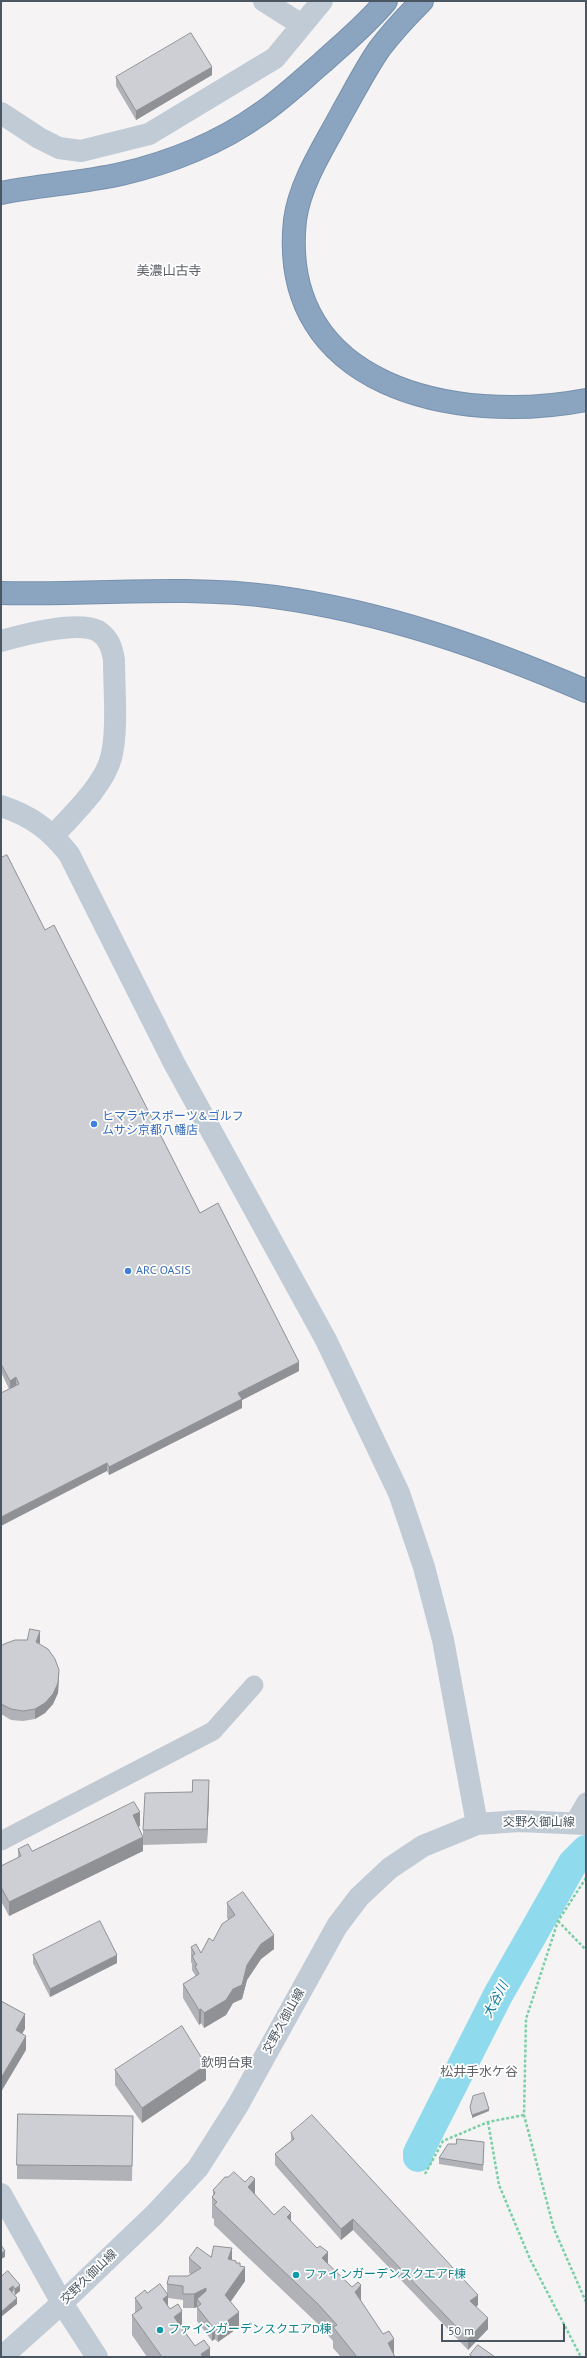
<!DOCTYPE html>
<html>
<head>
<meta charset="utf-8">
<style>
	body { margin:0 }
	#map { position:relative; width:587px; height:2358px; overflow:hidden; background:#f5f3f3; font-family:"PT Sans",sans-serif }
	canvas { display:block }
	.frame { position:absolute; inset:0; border:2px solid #4a5661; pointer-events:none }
	.scale { position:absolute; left:441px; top:2324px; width:124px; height:18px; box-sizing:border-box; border:2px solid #4a5661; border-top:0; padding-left:5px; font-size:12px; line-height:14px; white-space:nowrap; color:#4a5661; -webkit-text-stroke:3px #fff; paint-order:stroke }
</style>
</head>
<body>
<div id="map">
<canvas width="587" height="2358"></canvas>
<div class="frame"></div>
<div class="scale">50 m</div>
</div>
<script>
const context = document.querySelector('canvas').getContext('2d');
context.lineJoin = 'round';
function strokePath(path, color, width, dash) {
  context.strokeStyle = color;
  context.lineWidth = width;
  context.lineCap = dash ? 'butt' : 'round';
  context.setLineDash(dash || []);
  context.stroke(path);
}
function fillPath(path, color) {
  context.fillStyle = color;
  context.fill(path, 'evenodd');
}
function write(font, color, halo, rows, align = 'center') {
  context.font = font + ' "PT Sans","Noto Sans JP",sans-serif';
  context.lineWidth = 3.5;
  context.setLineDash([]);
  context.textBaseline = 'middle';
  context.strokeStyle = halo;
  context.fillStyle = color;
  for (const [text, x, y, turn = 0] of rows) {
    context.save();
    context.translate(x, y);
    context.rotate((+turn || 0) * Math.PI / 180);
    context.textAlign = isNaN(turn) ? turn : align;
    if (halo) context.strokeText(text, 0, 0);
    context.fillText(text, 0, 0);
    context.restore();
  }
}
const river = new Path2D(`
	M 418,2157 L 418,2153 L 498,1995 L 573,1863 L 586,1850`);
const path = new Path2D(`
	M 586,1878 L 558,1921 L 526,2019 L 524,2115 L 554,2229 L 586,2302
	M 558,1921 L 586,1950
	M 488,2122 L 499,2185 L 530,2259 L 581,2357
	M 425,2174 L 443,2141 L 488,2122 L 524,2115`);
const street = new Path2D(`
	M 574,1823 L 586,1802
	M 1,1841 L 213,1731 L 254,1685`);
const secondary = new Path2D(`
	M 264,1 L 302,25
	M 1,113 L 39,138 L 59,148 L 81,151 L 149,134 L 275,58 L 322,1
	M 1,641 C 22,635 78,620 98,631 C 109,638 112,648 114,660 C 114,688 118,732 111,758 C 104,785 72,815 54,835
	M 1,806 C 31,816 49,829 69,854 L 174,1063 L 326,1340 L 399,1493 L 424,1567 L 443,1640 L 477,1824
	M 1,2194 L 62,2303 L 97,2357
	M 2,2357 L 62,2303 L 154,2215 L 198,2168 L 238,2105 L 337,1926 L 359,1897 L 390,1868 L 423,1846 L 477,1824 L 519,1821 L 586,1824`);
const highway = new Path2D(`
	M 422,1 C 407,16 393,31 380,48 C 366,68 355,90 343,111 C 325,145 300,182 295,220 C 277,388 457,425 586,400
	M 1,193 C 40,185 81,183 121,174 C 169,163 220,143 260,114 C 282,99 302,80 323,62 C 345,42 367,24 386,1
	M 1,593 C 92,595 185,585 275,597 C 384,612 486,648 586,691`);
const wall = new Path2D(`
	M 212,75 L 136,120 L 116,86 L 116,77 Z
	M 1,858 L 45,930 L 200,1213 L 299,1371 L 242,1400 L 242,1408 L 109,1475 L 107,1471 L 9,1389 L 1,1372 Z
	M 40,1642 L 39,1644 L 59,1681 L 58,1693 L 53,1704 L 45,1713 L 35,1719 L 23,1721 L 11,1720 L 1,1714 L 1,1646 Z
	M 209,1794 L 207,1843 L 143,1845 L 143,1830 Z
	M 140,1826 L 138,1827 L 143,1851 L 9,1916 L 1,1901 L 1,1866 L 18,1858 L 18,1849 L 32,1851 Z
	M 227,1903 L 274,1949 L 261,1959 L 247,1980 L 242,1999 L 233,2003 L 226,2015 L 204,2028 L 201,2023 L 199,2025 L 183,1998 L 183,1984 L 195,1977 L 195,1975 L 192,1970 L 192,1964 L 191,1962 L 191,1947 L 201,1953 L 213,1941 L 229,1920 L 227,1918 Z
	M 33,1955 L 117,1963 L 50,1997 L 33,1963 Z
	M 115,2070 L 206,2080 L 142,2123 L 115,2085 Z
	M 133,2116 L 132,2181 L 17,2179 L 17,2165 Z
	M 291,2133 L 478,2305 L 476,2307 L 488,2329 L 468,2350 L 353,2230 L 341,2240 L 275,2165 L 275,2154 L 291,2141 Z
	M 484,2148 L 483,2171 L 439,2164 L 439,2158 Z
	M 228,2177 L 255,2195 L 274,2215 L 291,2222 L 361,2301 L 395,2357 L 341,2357 L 333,2348 L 333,2341 L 318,2324 L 214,2225 L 214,2219 L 212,2218 L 212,2197 L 213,2196 L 213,2190 Z
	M 211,2257 L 232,2260 L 240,2266 L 245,2281 L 230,2302 L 239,2327 L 218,2342 L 215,2339 L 212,2341 L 197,2321 L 197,2307 L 194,2308 L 183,2308 L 183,2300 L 168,2298 L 168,2307 L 182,2328 L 195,2346 L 210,2357 L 147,2357 L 132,2335 L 132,2315 L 135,2313 L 135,2298 L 147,2293 L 167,2293 L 167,2284 L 188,2276 L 191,2274 L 189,2273 L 189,2258 Z
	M 1,2277 L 20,2291 L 15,2295 L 13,2291 L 12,2292 L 17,2304 Z`);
const shadedWall = new Path2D(`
	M 212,67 L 212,75 L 136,120 L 136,111 Z
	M 299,1362 L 299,1371 L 242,1400 L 242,1408 L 109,1475 L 109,1467 L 238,1393 Z
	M 16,1377 L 16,1386 L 10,1389 L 10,1381 Z
	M 107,1463 L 107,1471 L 1,1526 L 1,1517 Z
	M 40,1631 L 40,1642 L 36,1653 L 36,1642 Z
	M 59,1670 L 58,1693 L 53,1704 L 45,1713 L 35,1719 L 35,1709 Z
	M 209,1780 L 209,1794 L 207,1843 L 207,1829 Z
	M 140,1812 L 140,1826 L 133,1830 L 133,1815 Z
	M 143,1837 L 143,1851 L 9,1916 L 9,1902 Z
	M 274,1935 L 274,1949 L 261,1959 L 247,1980 L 242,1999 L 233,2003 L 226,2015 L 204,2028 L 204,2013 L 247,1965 L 261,1944 Z
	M 117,1955 L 117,1963 L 50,1997 L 50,1989 Z
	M 201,2009 L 201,2023 L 199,2025 L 199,2010 Z
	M 25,2014 L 25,2029 L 16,2044 L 16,2030 Z
	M 26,2036 L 26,2050 L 1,2092 L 1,2078 Z
	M 206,2065 L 206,2080 L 142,2123 L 142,2108 Z
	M 489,2109 L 489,2111 L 472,2118 L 472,2115 Z
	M 255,2179 L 255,2200 L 248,2187 Z
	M 291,2213 L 291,2233 L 287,2217 Z
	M 353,2219 L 353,2230 L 341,2240 L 341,2229 Z
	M 232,2248 L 232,2262 L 228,2259 Z
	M 5,2251 L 5,2257 L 1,2259 L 1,2253 Z
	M 328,2252 L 328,2273 L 322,2258 Z
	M 245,2267 L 245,2281 L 225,2310 L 225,2295 Z
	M 20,2285 L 20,2291 L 15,2295 L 15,2289 Z
	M 361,2285 L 361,2305 L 355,2292 Z
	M 13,2286 L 13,2291 L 9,2294 L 9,2289 Z
	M 206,2288 L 206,2302 L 201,2304 L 197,2299 L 197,2307 L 194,2308 L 194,2294 Z
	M 168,2295 L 168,2315 L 163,2299 Z
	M 478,2295 L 478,2305 L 470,2312 L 470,2301 Z
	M 17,2298 L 17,2304 L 1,2317 L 1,2312 Z
	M 182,2311 L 182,2332 L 174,2317 Z
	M 239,2312 L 239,2327 L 218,2342 L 218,2328 Z
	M 488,2318 L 488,2329 L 468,2350 L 468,2339 Z
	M 215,2324 L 215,2339 L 212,2341 L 212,2326 Z
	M 394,2339 L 394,2357 L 388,2343 Z
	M 210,2348 L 210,2357 L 201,2357 L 201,2354 Z`);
const building = new Path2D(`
	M 191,33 L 212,67 L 136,111 L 116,77 Z
	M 7,855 L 45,930 L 54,925 L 200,1213 L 218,1203 L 299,1362 L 238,1393 L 242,1399 L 109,1467 L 107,1463 L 1,1517 L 1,1393 L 19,1384 L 16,1377 L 10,1381 L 1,1364 L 1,858 Z
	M 30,1629 L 40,1631 L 36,1642 L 48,1649 L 55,1659 L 59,1670 L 58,1683 L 53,1694 L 45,1703 L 35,1709 L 23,1711 L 11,1709 L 1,1704 L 1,1646 L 4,1644 L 15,1640 L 27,1640 Z
	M 193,1780 L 209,1780 L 207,1829 L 143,1830 L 145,1793 L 192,1792 Z
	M 134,1802 L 140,1812 L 133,1815 L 143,1837 L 9,1902 L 1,1887 L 1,1866 L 21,1856 L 18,1849 L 28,1844 L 32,1851 Z
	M 243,1892 L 274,1935 L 261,1944 L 247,1965 L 242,1985 L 233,1989 L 226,2000 L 204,2013 L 201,2009 L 199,2010 L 183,1984 L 199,1974 L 195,1966 L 197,1965 L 192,1956 L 195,1954 L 191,1947 L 196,1944 L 201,1953 L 209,1938 L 213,1941 L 222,1924 L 235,1915 L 227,1903 Z
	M 100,1921 L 117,1955 L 50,1989 L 33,1955 Z
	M 1,2001 L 25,2014 L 16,2030 L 26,2036 L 1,2078 Z
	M 182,2026 L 206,2065 L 142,2108 L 115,2070 Z
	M 484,2093 L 489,2109 L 472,2115 L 470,2107 L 473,2096 Z
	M 18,2114 L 133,2116 L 132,2166 L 17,2165 Z
	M 312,2115 L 478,2295 L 470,2301 L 488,2318 L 468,2339 L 353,2219 L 341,2229 L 275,2154 L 294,2139 L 291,2133 Z
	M 457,2139 L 484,2142 L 483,2165 L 439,2158 L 448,2144 L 456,2144 Z
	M 234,2172 L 245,2182 L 251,2176 L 255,2179 L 248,2187 L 274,2215 L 284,2206 L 291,2213 L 287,2217 L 317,2248 L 320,2246 L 328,2252 L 322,2258 L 352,2287 L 358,2282 L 361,2285 L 355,2292 L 383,2334 L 389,2331 L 394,2339 L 388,2343 L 395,2357 L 357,2357 L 333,2327 L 337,2325 L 318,2304 L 214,2205 L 217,2202 L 212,2197 L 215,2193 L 213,2190 L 225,2177 L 228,2177 Z
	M 1,2245 L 5,2251 L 1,2253 Z
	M 214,2246 L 232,2248 L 228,2259 L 236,2261 L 236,2263 L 240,2263 L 240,2266 L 245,2267 L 225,2295 L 239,2312 L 218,2328 L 215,2324 L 212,2326 L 197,2307 L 201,2304 L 197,2299 L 206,2291 L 206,2288 L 194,2294 L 183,2294 L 183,2286 L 167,2284 L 169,2276 L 188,2276 L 201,2268 L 189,2258 L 197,2247 L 211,2257 Z
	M 8,2271 L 20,2285 L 15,2289 L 13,2286 L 9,2289 L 17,2298 L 1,2312 L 1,2277 Z
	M 160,2284 L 168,2295 L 163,2299 L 170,2309 L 178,2304 L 182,2311 L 174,2317 L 195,2346 L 204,2340 L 210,2348 L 201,2354 L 203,2357 L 162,2357 L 132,2315 L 142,2308 L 135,2298 L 145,2290 L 147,2293 Z
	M 478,2345 L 495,2357 L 473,2357 L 470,2355 Z`);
const markers = [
	[94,1124,4,"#3f7fe0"],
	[128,1271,4,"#3f7fe0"],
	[296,2275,4,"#0f9aa8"],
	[160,2330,4,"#0f9aa8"]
];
const shopNames = [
	["ヒマラヤスポーツ&ゴルフ",102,1117],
	["ムサシ京都八幡店",102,1131],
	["ARC OASIS",136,1271]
];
const streetNames = [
	["交野久御山線",539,1823],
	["交野久御山線",284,2021,-61],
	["交野久御山線",89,2277,-44]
];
const cultureNames = [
	["ファインガーデンスクエアF棟",304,2275],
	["ファインガーデンスクエアD棟",168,2330]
];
const neighbourhoodNames = [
	["美濃山古寺",169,271],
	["欽明台東",227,2063],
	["松井手水ケ谷",479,2072]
];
const waterNames = [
	["大谷川",496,2000,-62]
];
strokePath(river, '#90daee', 30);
strokePath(highway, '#7690ad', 24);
strokePath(path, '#7ad0a6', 2.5, [3, 2]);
strokePath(street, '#c1cad2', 19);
strokePath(secondary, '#c1cbd6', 22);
strokePath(highway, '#8ba5c1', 22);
fillPath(wall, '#b0b2b7');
fillPath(shadedWall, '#909195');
fillPath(building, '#cdcfd5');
strokePath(building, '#909195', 1);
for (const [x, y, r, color] of markers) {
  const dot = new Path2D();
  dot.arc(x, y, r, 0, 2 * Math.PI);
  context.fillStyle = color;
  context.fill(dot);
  strokePath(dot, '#fff', 1.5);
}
write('12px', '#366cbe', '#fff', shopNames, 'left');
write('12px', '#4a5661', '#fff', streetNames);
write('12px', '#0d838f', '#fff', cultureNames, 'left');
write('13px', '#5f6368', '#fff', neighbourhoodNames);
write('italic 13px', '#0c7c9b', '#fff', waterNames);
</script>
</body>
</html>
